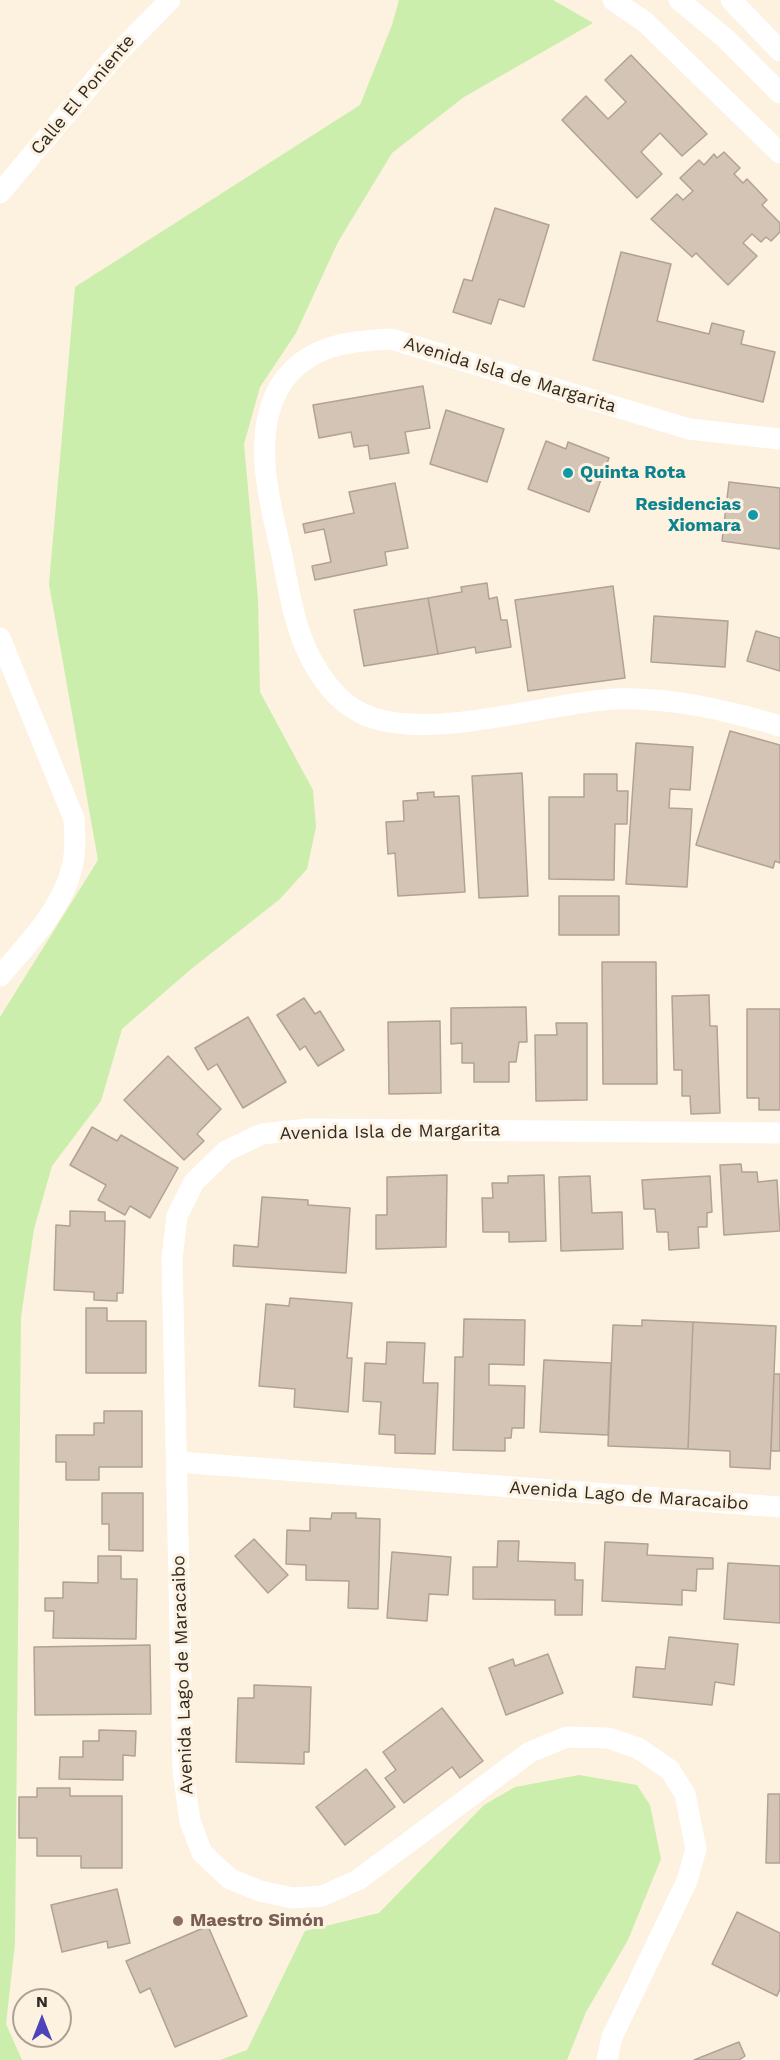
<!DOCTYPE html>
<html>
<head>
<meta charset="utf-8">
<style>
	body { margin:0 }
	#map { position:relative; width:780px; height:2060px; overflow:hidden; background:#fdf1e0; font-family:"Work Sans",sans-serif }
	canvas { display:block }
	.north { position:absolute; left:12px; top:1988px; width:60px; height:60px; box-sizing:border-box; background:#fdf1e0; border:2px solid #aba195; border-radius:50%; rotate:0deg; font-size:16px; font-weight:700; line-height:24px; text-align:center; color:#2f2a24 }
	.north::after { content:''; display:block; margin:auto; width:21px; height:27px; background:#4d44bb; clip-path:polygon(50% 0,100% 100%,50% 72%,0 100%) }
</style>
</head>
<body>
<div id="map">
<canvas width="780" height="2060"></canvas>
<div class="north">N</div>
</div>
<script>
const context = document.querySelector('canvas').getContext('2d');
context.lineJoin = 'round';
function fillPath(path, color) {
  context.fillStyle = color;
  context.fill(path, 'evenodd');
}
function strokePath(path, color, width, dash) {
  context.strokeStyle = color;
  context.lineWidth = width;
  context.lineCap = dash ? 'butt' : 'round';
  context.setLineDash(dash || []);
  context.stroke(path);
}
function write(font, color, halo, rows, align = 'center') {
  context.font = font + ' "Work Sans",sans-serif';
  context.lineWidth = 6;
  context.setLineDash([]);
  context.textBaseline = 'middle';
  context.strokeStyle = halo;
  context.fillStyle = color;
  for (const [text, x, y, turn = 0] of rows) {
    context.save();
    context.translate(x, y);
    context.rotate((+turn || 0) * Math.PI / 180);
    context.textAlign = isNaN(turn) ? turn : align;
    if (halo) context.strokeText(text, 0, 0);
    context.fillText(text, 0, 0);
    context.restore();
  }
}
const green = new Path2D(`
	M 399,0 L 553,0 L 593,23 L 464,97 L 392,153 L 338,242 L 296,333 L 260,387 L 244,444 L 258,599 L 260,692 L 313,790 L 316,827 L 307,869 L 280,899 L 190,970 L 122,1029 L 101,1101 L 52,1166 L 34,1229 L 21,1317 L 15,1943 L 6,2024 L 22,2060 L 0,2060 L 0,1017 L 98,860 L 49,584 L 75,287 L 360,105 L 392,25 Z
	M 579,1775 L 637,1785 L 650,1805 L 661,1859 L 628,1940 L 586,2012 L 567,2060 L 220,2060 L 247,2050 L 305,1931 L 379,1913 L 484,1805 L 515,1787 Z`);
const building = new Path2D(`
	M 631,55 L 707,134 L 682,156 L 660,133 L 641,152 L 662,174 L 637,198 L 562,120 L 586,96 L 608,119 L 626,102 L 605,80 Z
	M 724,152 L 740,168 L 734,174 L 743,183 L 747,179 L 767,200 L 762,205 L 780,223 L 780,232 L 771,241 L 766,237 L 761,242 L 752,234 L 743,243 L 757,256 L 728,285 L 696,253 L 692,257 L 651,219 L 677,194 L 683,200 L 693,191 L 680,178 L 699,160 L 704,165 L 714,154 L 717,158 Z
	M 495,208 L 549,225 L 524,307 L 499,299 L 491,324 L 453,312 L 464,279 L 472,281 Z
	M 621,252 L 671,264 L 657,321 L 709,334 L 712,323 L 744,331 L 741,344 L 775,352 L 763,402 L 593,360 Z
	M 423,386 L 430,428 L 405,432 L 409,453 L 370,459 L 368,445 L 354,447 L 351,432 L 319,438 L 313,405 Z
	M 446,410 L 504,429 L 487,482 L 430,464 Z
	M 546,441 L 566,449 L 568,442 L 609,458 L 589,512 L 528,489 Z
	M 729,482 L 780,488 L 780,549 L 722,541 Z
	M 395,483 L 408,548 L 385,552 L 387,565 L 315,580 L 312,566 L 331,562 L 324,529 L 305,533 L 303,524 L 354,513 L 349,492 Z
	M 487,583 L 489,599 L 497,597 L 501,620 L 507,620 L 511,647 L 476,653 L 475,647 L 438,654 L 428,598 L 462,592 L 461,587 Z
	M 613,586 L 625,678 L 528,691 L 515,600 Z
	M 428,598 L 438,654 L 364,666 L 354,610 Z
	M 654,616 L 728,621 L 725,667 L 651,662 Z
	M 756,631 L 780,638 L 780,671 L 747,661 Z
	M 730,731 L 780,745 L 780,863 L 775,861 L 773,868 L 696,845 Z
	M 636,743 L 693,747 L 690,790 L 670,789 L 669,808 L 692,809 L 687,887 L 626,884 Z
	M 522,773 L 528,896 L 479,898 L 472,776 Z
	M 584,774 L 617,774 L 617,791 L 628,791 L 627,824 L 615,824 L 614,880 L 549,879 L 549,797 L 584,797 Z
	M 434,792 L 434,797 L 459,796 L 465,892 L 398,896 L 395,853 L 388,854 L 386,822 L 404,821 L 403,801 L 418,800 L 417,793 Z
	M 559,896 L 619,896 L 619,935 L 559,935 Z
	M 602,962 L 656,962 L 657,1084 L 603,1084 Z
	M 709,995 L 710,1026 L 717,1026 L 720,1113 L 691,1114 L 690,1096 L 682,1096 L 682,1070 L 674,1070 L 672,996 Z
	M 304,998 L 315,1014 L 320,1011 L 344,1050 L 318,1066 L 305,1046 L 300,1050 L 277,1015 Z
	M 526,1007 L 527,1042 L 519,1042 L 516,1062 L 509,1062 L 509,1082 L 474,1082 L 474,1063 L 462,1063 L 462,1043 L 451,1044 L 451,1008 Z
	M 747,1009 L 780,1009 L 780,1110 L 759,1110 L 759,1098 L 747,1098 Z
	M 248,1017 L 286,1082 L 243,1108 L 217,1064 L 208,1070 L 195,1048 Z
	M 440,1021 L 441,1093 L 389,1094 L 388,1022 Z
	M 556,1023 L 587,1023 L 587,1100 L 536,1101 L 535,1035 L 557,1035 Z
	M 168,1056 L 221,1109 L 197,1134 L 204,1141 L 184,1160 L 124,1100 Z
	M 92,1127 L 117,1141 L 121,1135 L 178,1168 L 150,1218 L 130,1206 L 125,1215 L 98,1200 L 106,1185 L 70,1165 Z
	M 741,1164 L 742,1172 L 757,1172 L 758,1182 L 777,1180 L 780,1231 L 724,1235 L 720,1165 Z
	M 447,1175 L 446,1247 L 376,1249 L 376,1215 L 387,1215 L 387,1177 Z
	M 544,1175 L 546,1241 L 509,1242 L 509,1232 L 483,1232 L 482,1198 L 493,1198 L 492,1183 L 508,1183 L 508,1176 Z
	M 590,1176 L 592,1213 L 622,1212 L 623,1249 L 561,1251 L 559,1177 Z
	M 710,1176 L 712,1212 L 707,1213 L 707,1227 L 698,1227 L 699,1248 L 669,1250 L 668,1232 L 657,1232 L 655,1209 L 644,1209 L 642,1180 Z
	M 262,1197 L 308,1200 L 308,1205 L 350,1208 L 346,1273 L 233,1266 L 234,1245 L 258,1247 Z
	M 70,1211 L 105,1212 L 105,1221 L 125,1221 L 123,1293 L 117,1293 L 117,1301 L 94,1300 L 94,1292 L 54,1290 L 56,1225 L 70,1226 Z
	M 290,1298 L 352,1303 L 347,1358 L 352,1358 L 348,1412 L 294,1407 L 295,1389 L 259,1386 L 266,1304 L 289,1306 Z
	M 86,1308 L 107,1308 L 107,1321 L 146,1321 L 146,1373 L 86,1373 Z
	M 464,1319 L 525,1320 L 524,1365 L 489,1364 L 489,1385 L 525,1386 L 524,1428 L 512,1428 L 511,1438 L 505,1438 L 505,1451 L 453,1450 L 455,1357 L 463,1357 Z
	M 642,1320 L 693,1322 L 688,1449 L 608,1446 L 613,1325 L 642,1326 Z
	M 693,1322 L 776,1326 L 770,1469 L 730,1467 L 730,1451 L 688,1449 Z
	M 387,1342 L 425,1343 L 423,1383 L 438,1383 L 435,1454 L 395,1453 L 395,1435 L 379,1434 L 381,1402 L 363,1401 L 365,1363 L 386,1364 Z
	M 544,1360 L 611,1363 L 608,1435 L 540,1432 Z
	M 774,1374 L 780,1374 L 780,1451 L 771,1451 Z
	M 104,1411 L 142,1411 L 142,1467 L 99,1467 L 99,1480 L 66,1480 L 66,1462 L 56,1462 L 56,1435 L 94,1435 L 94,1423 L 104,1423 Z
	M 102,1493 L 143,1493 L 143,1551 L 109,1550 L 109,1524 L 102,1524 Z
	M 332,1513 L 356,1513 L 356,1518 L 380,1519 L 378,1609 L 348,1608 L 349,1581 L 306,1580 L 306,1565 L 286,1564 L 287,1530 L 310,1531 L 310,1518 L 331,1519 Z
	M 254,1539 L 288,1575 L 268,1593 L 235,1556 Z
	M 498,1541 L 519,1541 L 518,1561 L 575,1563 L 575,1580 L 583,1580 L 582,1615 L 555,1615 L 555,1600 L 473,1599 L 473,1567 L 497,1567 Z
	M 605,1542 L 648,1544 L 647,1555 L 713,1558 L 713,1569 L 697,1569 L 696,1591 L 682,1590 L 682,1605 L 602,1601 Z
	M 392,1552 L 451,1557 L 448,1595 L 429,1594 L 427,1621 L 387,1618 Z
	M 98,1556 L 121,1556 L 121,1579 L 137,1579 L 136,1639 L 53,1638 L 54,1611 L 45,1611 L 45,1598 L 63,1598 L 63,1582 L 98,1583 Z
	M 728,1563 L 780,1566 L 780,1623 L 724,1619 Z
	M 669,1637 L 738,1644 L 734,1685 L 715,1682 L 712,1705 L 633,1697 L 636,1667 L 665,1669 Z
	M 150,1645 L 151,1714 L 35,1715 L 34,1647 Z
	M 548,1654 L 563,1693 L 506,1715 L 489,1668 L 513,1659 L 515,1666 Z
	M 254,1685 L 311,1687 L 309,1752 L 304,1752 L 304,1764 L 236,1762 L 238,1698 L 254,1698 Z
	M 442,1708 L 483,1761 L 460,1778 L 452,1767 L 404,1803 L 385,1778 L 396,1770 L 383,1752 Z
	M 99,1730 L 136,1731 L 135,1756 L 123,1755 L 123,1780 L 59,1779 L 60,1757 L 83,1757 L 83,1741 L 99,1741 Z
	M 366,1769 L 395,1807 L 345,1845 L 316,1807 Z
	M 37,1788 L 70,1788 L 70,1796 L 122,1796 L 122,1868 L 81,1868 L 81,1856 L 37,1856 L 37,1838 L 19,1838 L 19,1797 L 37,1797 Z
	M 768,1794 L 780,1794 L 780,1863 L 766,1863 Z
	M 117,1889 L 130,1943 L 108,1948 L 107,1941 L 62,1952 L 51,1905 Z
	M 737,1912 L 780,1933 L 780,1989 L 777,1996 L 712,1964 Z
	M 208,1926 L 247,2016 L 175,2047 L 150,1988 L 140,1993 L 126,1961 Z
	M 739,2042 L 745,2056 L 739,2060 L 694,2060 Z`);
const minor = new Path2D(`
	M 613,0 L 645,22 L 780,153
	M 679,0 L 726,39 L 780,93
	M 731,0 L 780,51
	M 0,193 L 114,57 L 170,0
	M 780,439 L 689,429 L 391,339 C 352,341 315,344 288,375 C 273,392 266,417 265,439 C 262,477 274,519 282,556 C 289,590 294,626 310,657 C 322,680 337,701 361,713 C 424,744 544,703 614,699 C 671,697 726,710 780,726
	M 0,638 L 74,819 C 75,837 76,854 71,871 C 61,910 26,946 0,976
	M 178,1462 L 780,1507
	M 607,2060 L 612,2037 L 687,1881 L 696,1849 L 685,1794 L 670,1770 L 638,1748 L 608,1738 L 567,1737 L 530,1752 L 358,1880 L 322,1896 L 292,1898 L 260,1891 L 230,1879 L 202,1853 L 190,1821 L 183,1771 L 172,1259 L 177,1216 L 194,1182 L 226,1151 L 262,1134 L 308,1129 L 780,1133`);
const markers = [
	[568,473,6,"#0f9aa8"],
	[753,515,6,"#0f9aa8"],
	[178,1921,6,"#8d6e63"]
];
const streetNames = [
	["Calle El Poniente",83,95,-50],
	["Avenida Isla de Margarita",510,375,17],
	["Avenida Isla de Margarita",390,1132,-1],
	["Avenida Lago de Maracaibo",629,1496,4],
	["Avenida Lago de Maracaibo",183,1675,-92]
];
const cultureNames = [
	["Quinta Rota",580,473],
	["Residencias",741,505,"right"],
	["Xiomara",741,526,"right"]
];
const educationNames = [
	["Maestro Simón",190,1921]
];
fillPath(green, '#cbeead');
fillPath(building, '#d3c4b6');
strokePath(building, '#b1a294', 1.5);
strokePath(minor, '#fff', 21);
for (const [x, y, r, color] of markers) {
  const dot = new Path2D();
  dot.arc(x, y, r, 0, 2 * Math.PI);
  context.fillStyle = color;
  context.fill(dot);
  strokePath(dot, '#fdf1e0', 2);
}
write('18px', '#2f2a24', '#fdf1e0', streetNames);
write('bold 18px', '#0d838f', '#fdf1e0', cultureNames, 'left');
write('bold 18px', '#785e54', '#fdf1e0', educationNames, 'left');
</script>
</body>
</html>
